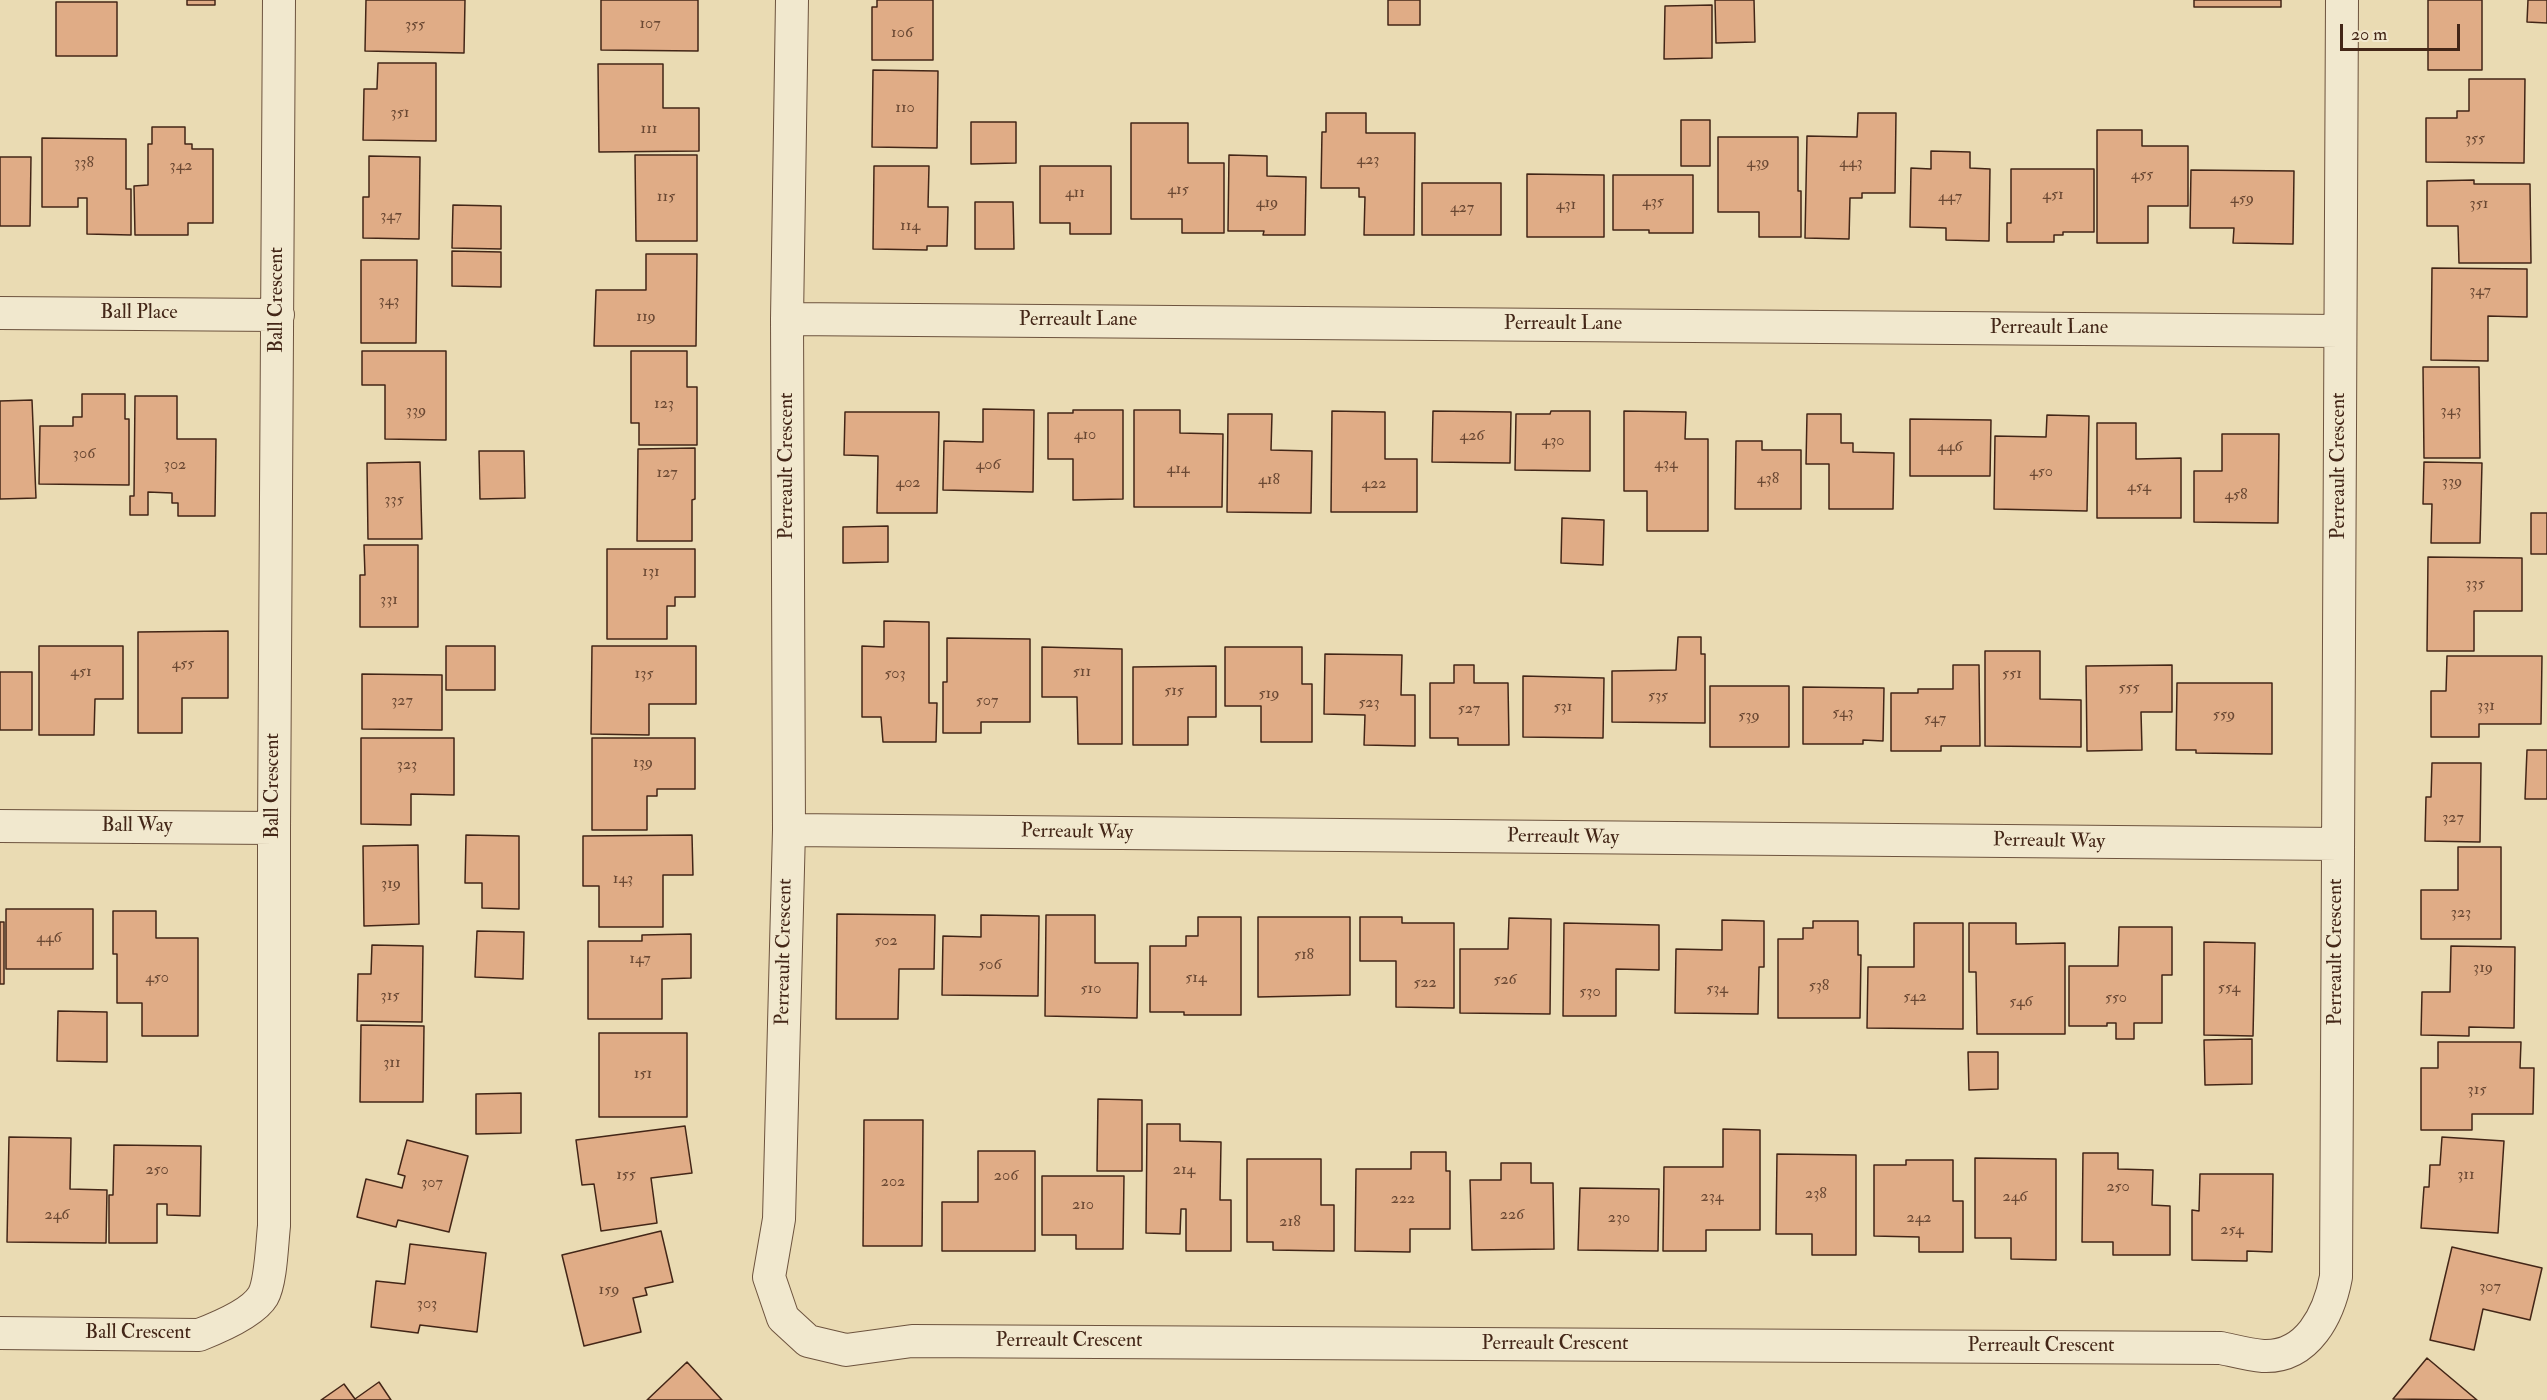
<!DOCTYPE html>
<html>
<head>
<meta charset="utf-8">
<style>
	body { margin:0 }
	#map { position:relative; width:2547px; height:1400px; overflow:hidden; background:#eadbb3; font-family:"IM FELL Double Pica",serif }
	canvas { display:block }
	.scale { position:absolute; left:2340px; top:24px; width:120px; height:27px; box-sizing:border-box; border:3px solid #432617; border-top:0; padding-left:8px; font-size:18px; line-height:21px; white-space:nowrap; color:#432617; -webkit-text-stroke:4px #f1e8ce; paint-order:stroke }
</style>
</head>
<body>
<div id="map">
<canvas width="2547" height="1400"></canvas>
<div class="scale">20 m</div>
</div>
<script>
const context = document.querySelector('canvas').getContext('2d');
context.lineJoin = 'round';
function fillPath(path, color) {
  context.fillStyle = color;
  context.fill(path, 'evenodd');
}
function strokePath(path, color, width, dash) {
  context.strokeStyle = color;
  context.lineWidth = width;
  context.lineCap = dash ? 'butt' : 'round';
  context.setLineDash(dash || []);
  context.stroke(path);
}
function write(font, color, halo, rows, align = 'center') {
  context.font = font + ' "IM FELL Double Pica",serif';
  context.lineWidth = 4.5;
  context.setLineDash([]);
  context.textBaseline = 'middle';
  context.strokeStyle = halo;
  context.fillStyle = color;
  for (const [text, x, y, turn = 0] of rows) {
    context.save();
    context.translate(x, y);
    context.rotate((+turn || 0) * Math.PI / 180);
    context.textAlign = isNaN(turn) ? turn : align;
    if (halo) context.strokeText(text, 0, 0);
    context.fillText(text, 0, 0);
    context.restore();
  }
}
const building = new Path2D(`
	M 187,0 L 215,0 L 215,5 L 187,5 Z
	M 366,0 L 465,0 L 464,53 L 365,51 Z
	M 601,0 L 698,0 L 698,51 L 601,50 Z
	M 877,0 L 933,0 L 933,60 L 872,60 L 872,7 L 877,7 Z
	M 1388,0 L 1420,0 L 1420,25 L 1388,25 Z
	M 1715,0 L 1754,0 L 1755,42 L 1716,43 Z
	M 2194,0 L 2281,0 L 2281,7 L 2194,7 Z
	M 2428,0 L 2482,0 L 2482,70 L 2428,70 Z
	M 2528,0 L 2547,0 L 2547,23 L 2527,22 Z
	M 56,2 L 117,2 L 117,56 L 56,56 Z
	M 1712,5 L 1712,58 L 1664,59 L 1665,6 Z
	M 378,63 L 436,63 L 436,141 L 363,140 L 364,89 L 377,89 Z
	M 598,64 L 663,64 L 663,108 L 699,108 L 699,151 L 599,152 Z
	M 873,70 L 938,71 L 937,148 L 872,147 Z
	M 2469,79 L 2525,79 L 2524,163 L 2426,162 L 2426,118 L 2457,118 L 2457,111 L 2469,111 Z
	M 1326,113 L 1366,113 L 1366,133 L 1415,133 L 1414,235 L 1364,235 L 1365,197 L 1359,197 L 1359,188 L 1321,188 L 1322,132 L 1326,132 Z
	M 1858,113 L 1896,113 L 1895,193 L 1862,193 L 1862,198 L 1850,198 L 1849,239 L 1805,238 L 1807,136 L 1857,137 Z
	M 1681,120 L 1710,120 L 1710,166 L 1681,166 Z
	M 971,122 L 1016,122 L 1016,163 L 971,164 Z
	M 1131,123 L 1188,123 L 1188,163 L 1224,163 L 1224,233 L 1182,233 L 1182,219 L 1131,219 Z
	M 152,127 L 185,127 L 185,144 L 192,144 L 192,149 L 213,149 L 213,223 L 188,223 L 188,235 L 135,235 L 134,186 L 148,185 L 148,144 L 152,144 Z
	M 2097,130 L 2142,130 L 2142,146 L 2188,146 L 2188,206 L 2148,206 L 2148,243 L 2097,243 Z
	M 1718,137 L 1798,137 L 1798,191 L 1801,191 L 1801,237 L 1759,237 L 1759,212 L 1718,212 Z
	M 42,138 L 126,139 L 126,189 L 131,189 L 131,235 L 87,234 L 87,198 L 78,198 L 78,207 L 42,207 Z
	M 1931,151 L 1970,152 L 1970,168 L 1990,169 L 1989,241 L 1946,240 L 1946,228 L 1910,227 L 1911,168 L 1931,169 Z
	M 635,155 L 697,155 L 697,241 L 636,241 Z
	M 1229,155 L 1267,156 L 1267,176 L 1306,177 L 1305,235 L 1263,235 L 1264,231 L 1228,231 Z
	M 369,156 L 420,157 L 419,239 L 363,238 L 363,197 L 369,197 Z
	M 0,157 L 31,157 L 30,226 L 0,226 Z
	M 874,166 L 929,166 L 928,207 L 948,207 L 947,246 L 927,246 L 927,250 L 873,249 Z
	M 1040,166 L 1111,166 L 1111,234 L 1070,234 L 1070,223 L 1040,223 Z
	M 2011,169 L 2094,169 L 2094,232 L 2063,232 L 2063,235 L 2054,235 L 2054,242 L 2007,242 L 2007,223 L 2011,223 Z
	M 2191,170 L 2294,171 L 2293,244 L 2233,243 L 2234,228 L 2190,228 Z
	M 1527,174 L 1604,175 L 1604,237 L 1527,237 Z
	M 1613,175 L 1693,175 L 1693,233 L 1649,233 L 1649,230 L 1613,230 Z
	M 2474,180 L 2474,184 L 2530,184 L 2531,263 L 2459,263 L 2458,226 L 2427,226 L 2427,181 Z
	M 1422,183 L 1501,183 L 1501,235 L 1422,235 Z
	M 975,202 L 1013,202 L 1014,249 L 975,249 Z
	M 453,205 L 501,206 L 501,249 L 452,248 Z
	M 452,251 L 501,252 L 501,287 L 452,286 Z
	M 646,254 L 697,254 L 696,346 L 594,346 L 596,290 L 646,290 Z
	M 361,260 L 417,260 L 416,343 L 361,343 Z
	M 2432,268 L 2527,269 L 2527,317 L 2488,316 L 2488,361 L 2431,360 Z
	M 362,351 L 446,351 L 446,440 L 385,439 L 385,385 L 362,385 Z
	M 631,351 L 687,351 L 687,387 L 697,387 L 697,445 L 639,445 L 639,423 L 631,423 Z
	M 2423,367 L 2479,367 L 2480,458 L 2424,458 Z
	M 82,394 L 125,394 L 125,419 L 129,419 L 129,485 L 39,484 L 40,426 L 73,426 L 73,417 L 82,417 Z
	M 135,396 L 177,396 L 177,439 L 216,439 L 215,516 L 178,516 L 178,503 L 172,503 L 172,493 L 148,492 L 148,515 L 130,515 L 130,496 L 134,496 Z
	M 32,400 L 36,498 L 0,499 L 0,401 Z
	M 983,409 L 1034,410 L 1033,492 L 943,490 L 944,441 L 983,442 Z
	M 1073,410 L 1123,410 L 1123,499 L 1073,500 L 1073,459 L 1048,459 L 1048,413 L 1073,413 Z
	M 1134,410 L 1180,410 L 1180,433 L 1223,434 L 1222,507 L 1134,507 Z
	M 1332,411 L 1385,412 L 1385,459 L 1417,459 L 1417,512 L 1331,512 Z
	M 1433,411 L 1511,412 L 1510,463 L 1432,462 Z
	M 1551,411 L 1590,411 L 1590,471 L 1515,470 L 1516,414 L 1550,414 Z
	M 1624,411 L 1686,412 L 1685,439 L 1708,439 L 1708,531 L 1647,531 L 1647,491 L 1624,491 Z
	M 845,412 L 939,412 L 937,513 L 877,513 L 878,456 L 844,455 Z
	M 1228,414 L 1272,414 L 1271,450 L 1312,451 L 1311,513 L 1227,512 Z
	M 1807,414 L 1841,414 L 1841,443 L 1853,443 L 1853,452 L 1894,453 L 1893,509 L 1829,509 L 1829,464 L 1806,464 Z
	M 2047,415 L 2089,416 L 2087,511 L 1994,509 L 1995,436 L 2046,437 Z
	M 1910,419 L 1991,420 L 1990,476 L 1910,476 Z
	M 2097,423 L 2136,423 L 2136,459 L 2181,458 L 2181,518 L 2097,518 Z
	M 2222,434 L 2279,434 L 2278,523 L 2194,522 L 2194,471 L 2222,471 Z
	M 1736,441 L 1762,441 L 1762,450 L 1801,450 L 1801,509 L 1735,509 Z
	M 695,448 L 695,499 L 692,500 L 692,541 L 637,541 L 638,449 Z
	M 479,451 L 524,451 L 525,498 L 480,499 Z
	M 420,462 L 422,539 L 368,539 L 367,463 Z
	M 2424,462 L 2482,463 L 2480,543 L 2431,543 L 2432,504 L 2423,504 Z
	M 2531,513 L 2547,513 L 2547,554 L 2531,554 Z
	M 1562,518 L 1604,520 L 1603,565 L 1561,563 Z
	M 888,526 L 888,562 L 843,563 L 843,527 Z
	M 364,545 L 418,545 L 418,627 L 360,627 L 360,575 L 365,575 Z
	M 607,549 L 695,549 L 695,597 L 675,597 L 675,606 L 667,606 L 667,639 L 607,639 Z
	M 2428,557 L 2522,558 L 2522,611 L 2474,611 L 2474,651 L 2427,651 Z
	M 884,621 L 929,622 L 929,703 L 937,703 L 936,742 L 883,742 L 881,717 L 862,717 L 862,646 L 884,647 Z
	M 228,631 L 228,698 L 182,698 L 182,733 L 138,733 L 138,632 Z
	M 1678,637 L 1701,637 L 1701,654 L 1705,654 L 1705,723 L 1612,722 L 1612,671 L 1676,670 Z
	M 947,638 L 1030,639 L 1030,722 L 981,722 L 981,733 L 943,733 L 943,682 L 947,682 Z
	M 39,646 L 123,646 L 123,699 L 95,699 L 94,735 L 39,735 Z
	M 446,646 L 495,646 L 495,690 L 446,690 Z
	M 592,646 L 696,646 L 696,704 L 649,704 L 649,735 L 591,734 Z
	M 1042,647 L 1122,649 L 1122,744 L 1078,744 L 1077,697 L 1042,697 Z
	M 1225,647 L 1302,647 L 1302,684 L 1312,684 L 1312,742 L 1261,742 L 1261,706 L 1225,706 Z
	M 1985,651 L 2040,651 L 2040,699 L 2081,700 L 2081,747 L 1985,746 Z
	M 1325,654 L 1402,655 L 1401,695 L 1415,695 L 1415,746 L 1364,745 L 1365,715 L 1324,714 Z
	M 2447,656 L 2542,656 L 2541,724 L 2479,724 L 2479,737 L 2431,737 L 2431,691 L 2446,691 Z
	M 1454,665 L 1474,665 L 1474,683 L 1508,683 L 1509,745 L 1458,745 L 1458,738 L 1430,738 L 1430,683 L 1454,683 Z
	M 1953,665 L 1979,665 L 1980,746 L 1941,746 L 1941,751 L 1891,751 L 1891,693 L 1918,693 L 1918,689 L 1953,689 Z
	M 2172,665 L 2172,712 L 2141,712 L 2142,750 L 2087,751 L 2086,666 Z
	M 1216,666 L 1216,717 L 1188,717 L 1188,745 L 1133,745 L 1133,667 Z
	M 0,672 L 32,672 L 32,730 L 0,730 Z
	M 362,674 L 442,675 L 442,730 L 362,729 Z
	M 1523,676 L 1604,678 L 1603,738 L 1523,737 Z
	M 2177,683 L 2272,683 L 2272,754 L 2196,753 L 2196,750 L 2176,750 Z
	M 1710,686 L 1789,686 L 1789,747 L 1710,747 Z
	M 1803,687 L 1884,688 L 1883,741 L 1863,740 L 1863,744 L 1803,744 Z
	M 361,738 L 454,738 L 454,795 L 411,794 L 411,825 L 361,824 Z
	M 592,738 L 695,738 L 695,789 L 657,789 L 657,796 L 647,796 L 647,830 L 592,830 Z
	M 2527,750 L 2547,750 L 2547,799 L 2525,799 Z
	M 2432,763 L 2481,763 L 2480,842 L 2425,841 L 2426,797 L 2431,797 Z
	M 466,835 L 519,836 L 519,909 L 482,908 L 482,883 L 465,883 Z
	M 692,835 L 693,875 L 663,875 L 663,927 L 599,927 L 599,886 L 583,886 L 583,836 Z
	M 418,845 L 419,924 L 364,926 L 363,846 Z
	M 2458,847 L 2501,847 L 2501,939 L 2421,939 L 2421,890 L 2458,890 Z
	M 6,909 L 93,909 L 93,969 L 6,969 Z
	M 113,911 L 156,911 L 156,938 L 198,938 L 198,1036 L 142,1036 L 142,1003 L 117,1003 L 117,954 L 113,954 Z
	M 837,914 L 935,915 L 934,969 L 899,969 L 898,1019 L 836,1019 Z
	M 981,915 L 1039,916 L 1038,996 L 942,995 L 943,936 L 981,937 Z
	M 1046,915 L 1095,915 L 1095,963 L 1138,963 L 1137,1018 L 1045,1016 Z
	M 1198,917 L 1241,917 L 1241,1015 L 1184,1015 L 1184,1012 L 1150,1012 L 1150,946 L 1186,946 L 1186,936 L 1198,936 Z
	M 1258,917 L 1350,917 L 1350,995 L 1258,997 Z
	M 1360,917 L 1402,917 L 1402,923 L 1454,923 L 1454,1008 L 1396,1007 L 1396,961 L 1360,961 Z
	M 1509,918 L 1551,919 L 1550,1014 L 1460,1013 L 1460,949 L 1508,949 Z
	M 1722,920 L 1764,921 L 1764,967 L 1759,967 L 1758,1014 L 1675,1013 L 1676,949 L 1722,950 Z
	M 1813,921 L 1858,921 L 1858,955 L 1861,955 L 1860,1018 L 1778,1018 L 1778,939 L 1803,939 L 1803,928 L 1813,928 Z
	M 0,922 L 4,922 L 4,984 L 0,984 Z
	M 1564,923 L 1659,925 L 1659,970 L 1616,969 L 1616,1016 L 1563,1016 Z
	M 1914,923 L 1963,923 L 1963,1029 L 1867,1028 L 1868,967 L 1914,967 Z
	M 1969,923 L 2016,923 L 2016,944 L 2065,943 L 2065,1034 L 1977,1034 L 1976,972 L 1969,972 Z
	M 2119,927 L 2172,927 L 2172,975 L 2162,975 L 2162,1023 L 2134,1023 L 2134,1039 L 2116,1039 L 2116,1023 L 2107,1023 L 2107,1026 L 2069,1026 L 2069,966 L 2118,966 Z
	M 477,931 L 524,932 L 523,979 L 475,977 Z
	M 691,934 L 691,978 L 662,979 L 662,1019 L 588,1019 L 588,941 L 642,941 L 642,935 Z
	M 2204,942 L 2255,943 L 2253,1036 L 2204,1035 Z
	M 372,945 L 423,946 L 422,1022 L 357,1021 L 358,974 L 371,974 Z
	M 2451,946 L 2515,947 L 2514,1028 L 2469,1027 L 2469,1036 L 2421,1035 L 2422,992 L 2450,992 Z
	M 58,1011 L 107,1012 L 107,1062 L 57,1061 Z
	M 361,1025 L 424,1026 L 423,1102 L 360,1102 Z
	M 599,1033 L 687,1033 L 687,1117 L 599,1117 Z
	M 2252,1039 L 2252,1084 L 2205,1085 L 2204,1040 Z
	M 2438,1042 L 2521,1042 L 2520,1068 L 2534,1068 L 2533,1114 L 2472,1114 L 2472,1130 L 2421,1130 L 2421,1068 L 2438,1068 Z
	M 1968,1052 L 1998,1052 L 1998,1089 L 1969,1090 Z
	M 521,1093 L 521,1133 L 476,1134 L 476,1094 Z
	M 1098,1099 L 1142,1100 L 1142,1171 L 1097,1171 Z
	M 864,1120 L 923,1120 L 922,1246 L 863,1246 Z
	M 1147,1124 L 1180,1124 L 1180,1141 L 1221,1142 L 1220,1200 L 1231,1200 L 1231,1251 L 1186,1251 L 1186,1209 L 1181,1209 L 1180,1234 L 1146,1233 Z
	M 685,1126 L 692,1173 L 651,1178 L 657,1223 L 601,1231 L 594,1184 L 582,1185 L 576,1140 Z
	M 1723,1129 L 1760,1130 L 1760,1230 L 1706,1230 L 1706,1251 L 1663,1251 L 1664,1167 L 1723,1167 Z
	M 9,1137 L 71,1138 L 70,1189 L 107,1190 L 106,1243 L 7,1242 Z
	M 2442,1137 L 2504,1141 L 2498,1233 L 2421,1228 L 2424,1187 L 2429,1187 L 2430,1165 L 2440,1165 Z
	M 407,1140 L 468,1156 L 449,1232 L 398,1220 L 396,1227 L 357,1217 L 366,1179 L 402,1188 L 405,1176 L 398,1174 Z
	M 114,1145 L 201,1146 L 200,1216 L 167,1215 L 167,1204 L 157,1204 L 157,1243 L 109,1243 L 109,1195 L 113,1195 Z
	M 978,1151 L 1035,1151 L 1035,1251 L 942,1251 L 942,1202 L 978,1202 Z
	M 1411,1152 L 1446,1152 L 1446,1171 L 1450,1171 L 1450,1229 L 1410,1229 L 1410,1252 L 1355,1251 L 1356,1169 L 1411,1169 Z
	M 2083,1153 L 2118,1153 L 2118,1169 L 2153,1170 L 2152,1205 L 2170,1206 L 2170,1255 L 2113,1255 L 2113,1242 L 2082,1242 Z
	M 1777,1154 L 1856,1155 L 1856,1255 L 1812,1255 L 1812,1234 L 1776,1234 Z
	M 1975,1158 L 2056,1159 L 2056,1260 L 2011,1259 L 2011,1238 L 1975,1238 Z
	M 1247,1159 L 1321,1159 L 1321,1205 L 1334,1205 L 1334,1251 L 1273,1250 L 1273,1242 L 1247,1242 Z
	M 1906,1160 L 1953,1160 L 1953,1201 L 1963,1201 L 1963,1252 L 1919,1252 L 1919,1237 L 1874,1236 L 1874,1165 L 1906,1165 Z
	M 1501,1163 L 1531,1163 L 1531,1183 L 1553,1183 L 1554,1249 L 1472,1250 L 1470,1180 L 1501,1180 Z
	M 2200,1174 L 2273,1174 L 2272,1252 L 2247,1251 L 2247,1261 L 2192,1260 L 2192,1210 L 2199,1211 Z
	M 1042,1176 L 1124,1176 L 1123,1249 L 1076,1249 L 1076,1235 L 1042,1235 Z
	M 1580,1188 L 1659,1189 L 1658,1251 L 1578,1250 Z
	M 661,1231 L 673,1282 L 645,1288 L 647,1295 L 633,1298 L 641,1332 L 584,1346 L 562,1255 Z
	M 410,1244 L 486,1253 L 477,1332 L 420,1325 L 418,1333 L 371,1327 L 376,1281 L 405,1284 Z
	M 2452,1247 L 2542,1268 L 2530,1320 L 2483,1309 L 2474,1350 L 2430,1340 Z
	M 2427,1358 L 2477,1400 L 2393,1399 Z
	M 687,1362 L 722,1400 L 647,1400 Z
	M 379,1382 L 391,1400 L 321,1400 L 344,1384 L 355,1399 Z`);
const minor = new Path2D(`
	M 792,0 L 787,319 L 789,830 L 779,1219 L 769,1277 L 783,1318 L 808,1341 L 846,1350 L 912,1341 L 2221,1348 C 2235,1351 2250,1355 2263,1356 C 2308,1358 2329,1314 2336,1277 L 2342,0
	M 0,313 L 278,315
	M 787,319 L 2340,331
	M 0,826 L 274,828
	M 789,830 L 2338,844
	M 0,1333 L 199,1335 C 217,1328 253,1313 263,1296 C 271,1282 272,1243 274,1226 L 274,828 L 279,0`);
const numberNames = [
	["107",650,25],
	["355",415,26],
	["106",902,34],
	["110",905,109],
	["351",400,114],
	["111",649,130],
	["355",2475,140],
	["423",1368,161],
	["338",84,164],
	["439",1758,164],
	["443",1851,164],
	["342",181,167],
	["455",2142,176],
	["415",1178,191],
	["411",1075,194],
	["451",2053,196],
	["115",666,198],
	["447",1950,198],
	["459",2242,200],
	["435",1653,203],
	["419",1267,204],
	["351",2479,205],
	["431",1566,206],
	["427",1462,209],
	["347",391,217],
	["114",910,227],
	["347",2480,292],
	["343",389,302],
	["119",646,318],
	["123",664,405],
	["339",416,412],
	["343",2451,412],
	["410",1085,436],
	["426",1472,437],
	["430",1553,442],
	["446",1950,448],
	["306",84,455],
	["434",1666,465],
	["302",175,466],
	["406",988,466],
	["414",1178,470],
	["450",2041,473],
	["127",667,474],
	["438",1768,480],
	["418",1269,481],
	["339",2452,483],
	["402",908,484],
	["422",1374,485],
	["454",2139,488],
	["458",2236,496],
	["335",394,501],
	["131",651,573],
	["335",2475,585],
	["331",389,601],
	["455",183,665],
	["451",81,673],
	["511",1082,673],
	["135",644,675],
	["503",895,675],
	["551",2012,675],
	["555",2129,689],
	["515",1174,692],
	["519",1269,695],
	["535",1658,697],
	["327",402,702],
	["507",987,702],
	["523",1369,704],
	["331",2486,707],
	["531",1563,708],
	["527",1469,710],
	["543",1843,714],
	["559",2224,716],
	["539",1749,717],
	["547",1935,720],
	["139",643,764],
	["323",407,766],
	["327",2453,819],
	["143",623,880],
	["319",391,885],
	["323",2461,914],
	["446",49,939],
	["502",886,942],
	["518",1304,956],
	["147",640,960],
	["506",990,966],
	["319",2483,969],
	["450",157,979],
	["514",1196,979],
	["526",1505,981],
	["522",1425,984],
	["538",1819,987],
	["554",2229,989],
	["510",1091,990],
	["534",1717,990],
	["530",1590,993],
	["315",390,997],
	["542",1915,998],
	["550",2116,999],
	["546",2021,1003],
	["311",392,1064],
	["151",643,1075],
	["315",2477,1091],
	["250",157,1171],
	["214",1184,1171],
	["155",626,1176],
	["311",2466,1176],
	["206",1006,1177],
	["202",893,1183],
	["307",432,1184],
	["250",2118,1188],
	["238",1816,1195],
	["234",1712,1198],
	["246",2015,1198],
	["222",1403,1200],
	["210",1083,1206],
	["246",57,1216],
	["226",1512,1216],
	["230",1619,1219],
	["242",1919,1219],
	["218",1290,1223],
	["254",2232,1231],
	["307",2490,1288],
	["159",609,1291],
	["303",427,1305]
];
const streetNames = [
	["Ball Crescent",278,300,-90],
	["Ball Place",139,314],
	["Perreault Lane",1078,321],
	["Perreault Lane",1563,325],
	["Perreault Lane",2049,329],
	["Perreault Crescent",788,466,-90],
	["Perreault Crescent",2340,466,-90],
	["Ball Crescent",274,786,-90],
	["Ball Way",137,827],
	["Perreault Way",1077,833,1],
	["Perreault Way",1563,838,1],
	["Perreault Way",2049,842,1],
	["Perreault Crescent",785,952,-89],
	["Perreault Crescent",2337,952,-90],
	["Ball Crescent",138,1334],
	["Perreault Crescent",1069,1342],
	["Perreault Crescent",1555,1345],
	["Perreault Crescent",2041,1347]
];
fillPath(building, '#e0ac86');
strokePath(building, '#432617', 1.5);
strokePath(minor, '#6d533e', 34);
strokePath(minor, '#f1e8ce', 32);
write('16px', '#6a4833', null, numberNames);
write('20px', '#432617', '#f1e8ce', streetNames);
</script>
</body>
</html>
